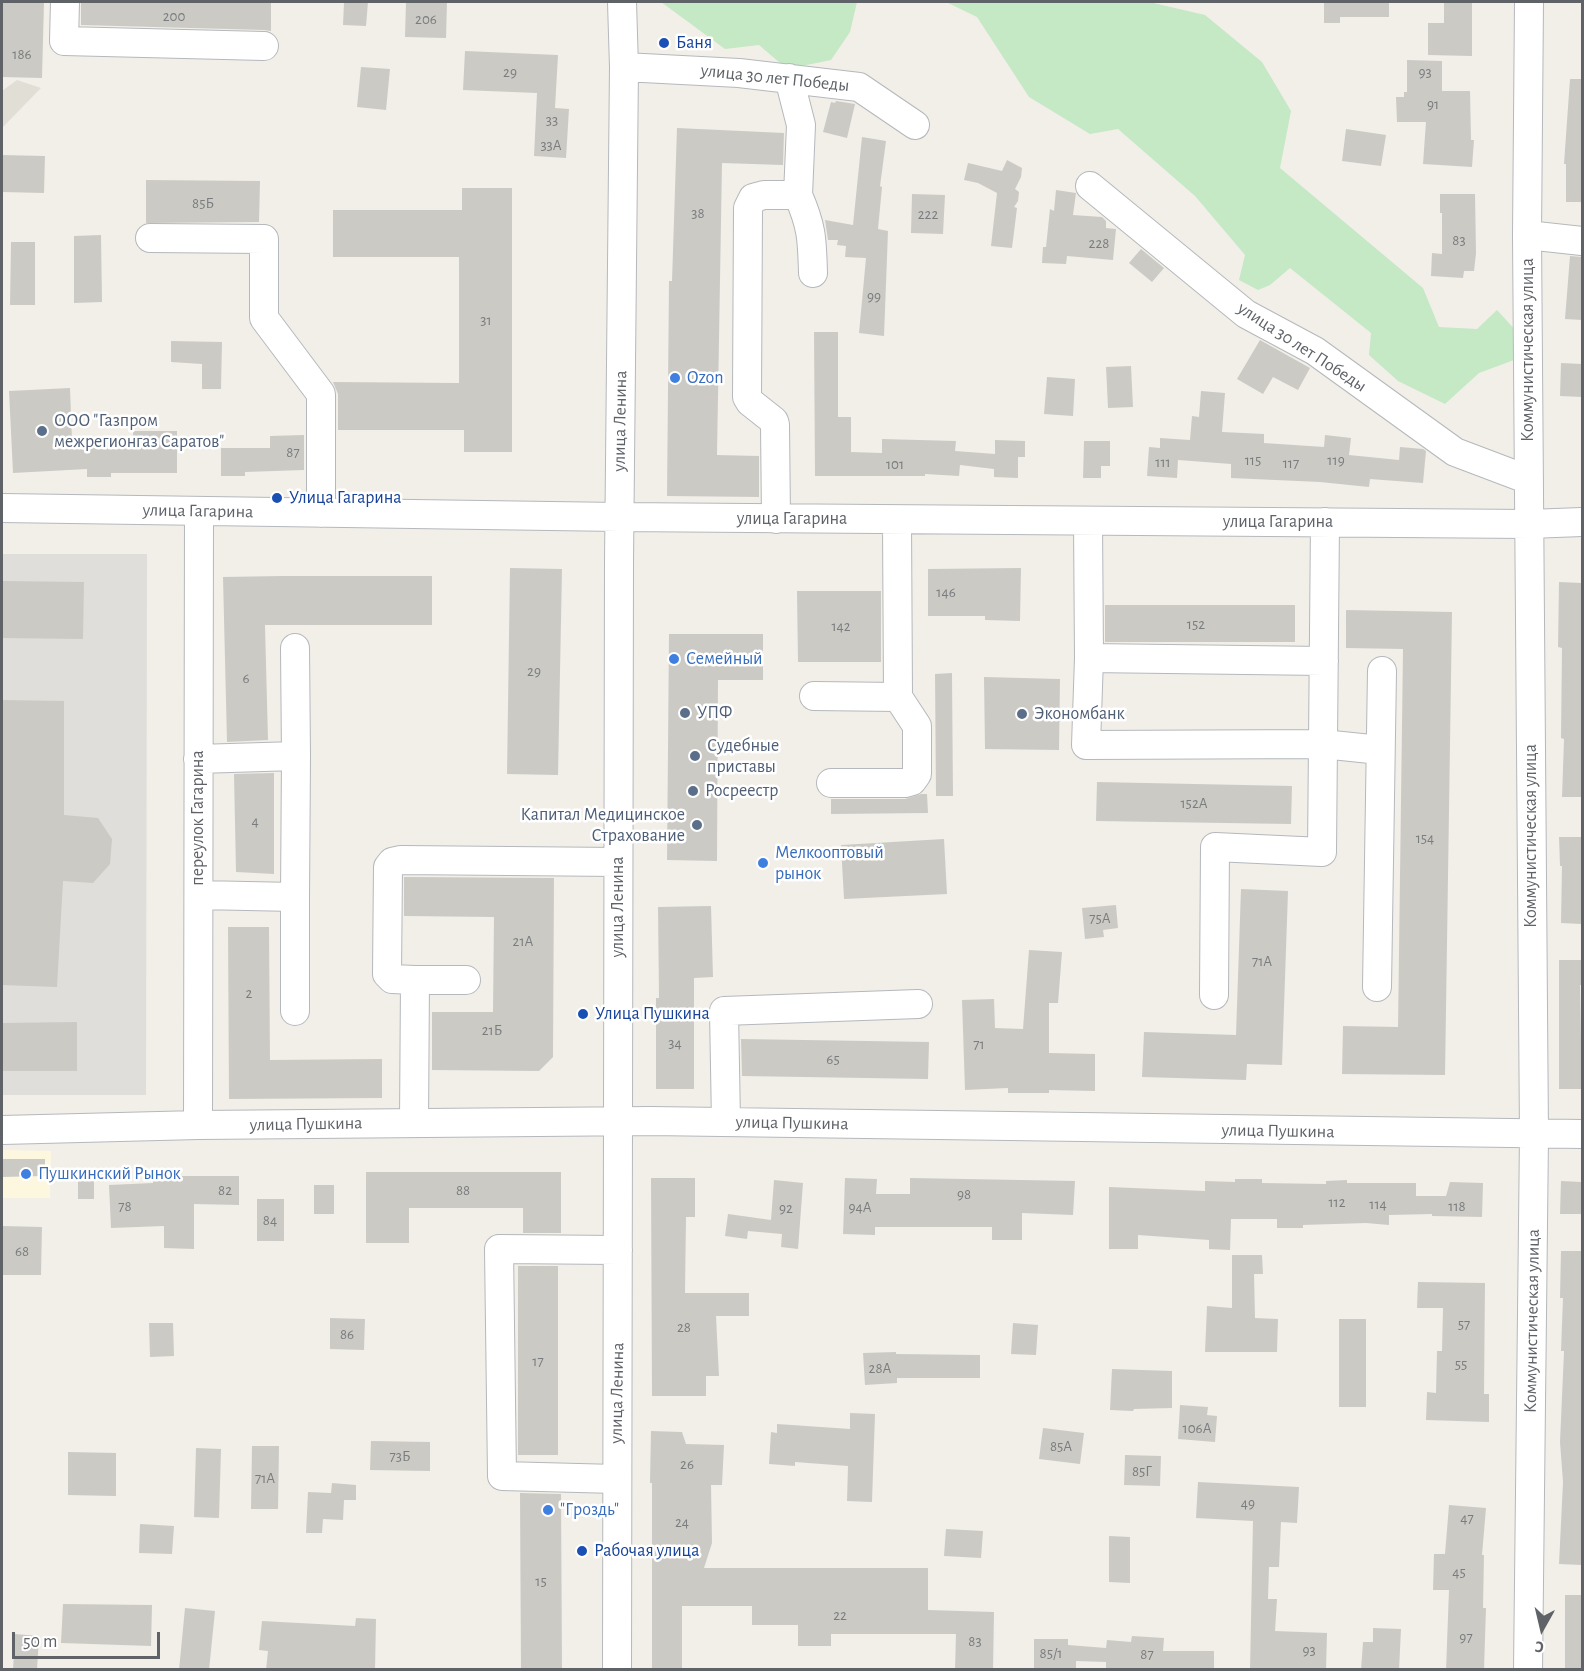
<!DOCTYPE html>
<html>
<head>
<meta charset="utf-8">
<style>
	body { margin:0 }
	#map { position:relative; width:1584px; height:1671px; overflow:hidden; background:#f1efe8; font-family:"Alegreya Sans",sans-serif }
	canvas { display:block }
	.frame { position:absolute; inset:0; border:3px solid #5f6368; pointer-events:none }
	.north { position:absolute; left:1512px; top:1599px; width:60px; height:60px; -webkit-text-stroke:4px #fff; paint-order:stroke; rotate:188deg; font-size:16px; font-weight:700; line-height:24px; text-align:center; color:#5f6368 }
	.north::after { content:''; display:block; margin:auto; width:21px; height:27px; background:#5f6368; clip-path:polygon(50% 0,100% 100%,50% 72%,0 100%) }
	.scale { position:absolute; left:12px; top:1632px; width:148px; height:27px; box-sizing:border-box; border:3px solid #5f6368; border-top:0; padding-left:8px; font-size:18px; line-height:21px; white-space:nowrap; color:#5f6368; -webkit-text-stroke:4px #fff; paint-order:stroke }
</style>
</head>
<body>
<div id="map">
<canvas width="1584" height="1671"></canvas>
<div class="frame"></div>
<div class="north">С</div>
<div class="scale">50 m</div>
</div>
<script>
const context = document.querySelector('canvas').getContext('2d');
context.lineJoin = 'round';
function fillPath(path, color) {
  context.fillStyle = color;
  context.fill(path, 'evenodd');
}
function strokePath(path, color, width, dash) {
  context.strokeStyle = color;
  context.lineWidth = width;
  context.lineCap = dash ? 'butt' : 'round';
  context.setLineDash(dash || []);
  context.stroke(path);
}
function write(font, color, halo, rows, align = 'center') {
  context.font = font + ' "Alegreya Sans",sans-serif';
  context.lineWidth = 5;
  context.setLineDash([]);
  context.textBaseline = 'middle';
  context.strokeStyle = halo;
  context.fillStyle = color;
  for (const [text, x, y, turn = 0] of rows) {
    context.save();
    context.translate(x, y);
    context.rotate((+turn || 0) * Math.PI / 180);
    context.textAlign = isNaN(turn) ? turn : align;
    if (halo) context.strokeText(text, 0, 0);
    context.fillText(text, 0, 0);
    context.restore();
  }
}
const commercial = new Path2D(`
	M 2,1150 L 51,1151 L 50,1198 L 2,1198 Z`);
const industrial = new Path2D(`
	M 2,554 L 147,554 L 146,1095 L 2,1095 Z`);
const education = new Path2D(`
	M 17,80 L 41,88 L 2,128 L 2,91 Z`);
const green = new Path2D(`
	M 661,2 L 857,2 L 850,32 L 831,60 L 787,69 L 759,45 L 725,49 Z
	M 946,2 L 1149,2 L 1205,15 L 1262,62 L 1291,111 L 1280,168 L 1423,288 L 1439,327 L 1477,329 L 1497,310 L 1518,333 L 1514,360 L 1479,373 L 1445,404 L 1398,381 L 1369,355 L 1371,333 L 1290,268 L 1270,285 L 1258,290 L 1239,280 L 1245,255 L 1195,196 L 1118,129 L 1090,134 L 1029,97 L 977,17 Z`);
const building = new Path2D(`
	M 2,2 L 44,2 L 42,78 L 2,77 Z
	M 81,2 L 271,2 L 271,31 L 264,30 L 81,25 Z
	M 344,2 L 368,2 L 366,26 L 343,25 Z
	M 406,2 L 447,2 L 446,38 L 405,37 Z
	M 1324,2 L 1389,2 L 1389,17 L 1340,17 L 1340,23 L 1324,23 Z
	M 1444,2 L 1472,2 L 1472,56 L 1428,55 L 1428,23 L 1444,23 Z
	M 465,51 L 558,55 L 555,108 L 569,109 L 566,158 L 534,156 L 537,93 L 463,90 Z
	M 1407,60 L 1442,61 L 1442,91 L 1470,91 L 1471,140 L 1474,140 L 1472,167 L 1423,164 L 1426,122 L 1397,122 L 1396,97 L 1404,97 L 1404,92 L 1407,92 Z
	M 361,67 L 390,69 L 386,110 L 357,107 Z
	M 1570,79 L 1582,79 L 1582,202 L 1566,202 L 1566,164 L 1564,164 Z
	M 836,101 L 855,104 L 847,138 L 823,132 L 831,102 L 835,103 Z
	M 677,128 L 784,133 L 783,165 L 722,163 L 717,455 L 759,456 L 759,497 L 667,496 L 669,281 L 672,281 Z
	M 1346,129 L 1386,135 L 1381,166 L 1342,161 Z
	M 862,137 L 886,141 L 880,186 L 882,187 L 878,229 L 888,231 L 884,336 L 859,333 L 866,258 L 845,257 L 846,246 L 837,245 L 838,240 L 828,240 L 825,220 L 853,225 Z
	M 2,155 L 45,156 L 44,193 L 2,192 Z
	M 1007,160 L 1022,168 L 1021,177 L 1015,189 L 1019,192 L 1018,201 L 1014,207 L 1017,208 L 1012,248 L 991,246 L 997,193 L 978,183 L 964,180 L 968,163 L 1002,171 Z
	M 146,180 L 260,181 L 259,222 L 146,223 Z
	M 462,188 L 512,188 L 512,452 L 464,452 L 464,430 L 338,430 L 338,394 L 333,382 L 459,383 L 459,257 L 333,257 L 333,210 L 462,210 Z
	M 1056,190 L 1076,193 L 1073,215 L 1102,217 L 1106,221 L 1106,228 L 1116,229 L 1113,260 L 1067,256 L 1066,264 L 1042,263 L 1043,247 L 1046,247 L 1050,209 L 1054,211 Z
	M 912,194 L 945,195 L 943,234 L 911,233 Z
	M 1440,194 L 1475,194 L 1476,253 L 1474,271 L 1464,271 L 1463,278 L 1431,276 L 1432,253 L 1442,254 L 1442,213 L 1440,213 Z
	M 101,235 L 102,302 L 74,303 L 74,236 Z
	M 11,242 L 35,242 L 35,305 L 10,305 Z
	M 1141,249 L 1164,268 L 1152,282 L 1129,263 Z
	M 1570,256 L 1582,257 L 1582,320 L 1565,319 Z
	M 814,332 L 838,332 L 838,417 L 851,417 L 851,452 L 882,453 L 882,439 L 956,441 L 955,451 L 995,454 L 995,440 L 1025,441 L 1025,457 L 1018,457 L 1018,478 L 994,477 L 994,469 L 960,465 L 959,476 L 925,474 L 925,476 L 815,476 Z
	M 1260,340 L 1310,368 L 1298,390 L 1273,377 L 1263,394 L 1237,379 Z
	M 171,341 L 222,342 L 221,389 L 202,389 L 202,364 L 171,362 Z
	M 1561,363 L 1582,364 L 1582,397 L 1560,396 Z
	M 1131,366 L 1133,407 L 1108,408 L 1106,367 Z
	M 1047,377 L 1075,379 L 1073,416 L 1044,414 Z
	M 70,388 L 72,442 L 133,443 L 133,431 L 177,431 L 177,473 L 111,473 L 111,477 L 87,477 L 87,469 L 13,473 L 9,391 Z
	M 1201,391 L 1225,393 L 1222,432 L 1264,434 L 1264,443 L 1324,447 L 1325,435 L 1351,438 L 1349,455 L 1399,460 L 1400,447 L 1423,449 L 1426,451 L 1423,483 L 1370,479 L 1369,487 L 1320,482 L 1231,478 L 1231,464 L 1178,460 L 1177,478 L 1147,476 L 1149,447 L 1160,448 L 1160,438 L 1190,440 L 1192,416 L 1199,417 Z
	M 304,435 L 304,470 L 245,472 L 245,476 L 221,476 L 221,448 L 270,448 L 270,436 Z
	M 1084,441 L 1110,441 L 1110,466 L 1101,466 L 1101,478 L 1083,478 Z
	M 510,568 L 562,569 L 558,775 L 507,774 Z
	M 1021,568 L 1020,621 L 985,620 L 985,616 L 928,616 L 928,569 Z
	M 282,576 L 432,576 L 432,625 L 265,625 L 268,740 L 227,742 L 223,577 Z
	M 2,581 L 84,582 L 83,639 L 2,638 Z
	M 1559,582 L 1582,583 L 1582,797 L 1562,797 L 1564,739 L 1561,738 L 1562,648 L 1558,647 Z
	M 797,591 L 881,591 L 881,662 L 798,662 Z
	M 1105,605 L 1295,605 L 1295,642 L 1105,642 Z
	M 1346,610 L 1452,612 L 1445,1075 L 1342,1074 L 1343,1026 L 1398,1027 L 1403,649 L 1346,648 Z
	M 669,634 L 763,634 L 763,680 L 718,680 L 717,861 L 667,860 Z
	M 952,673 L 953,796 L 936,796 L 935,674 Z
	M 984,677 L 1060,679 L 1059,750 L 985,749 Z
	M 2,700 L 64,701 L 64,815 L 98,818 L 112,839 L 110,864 L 93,883 L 63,881 L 57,987 L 2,985 Z
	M 274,773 L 274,874 L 236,872 L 234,774 Z
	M 1097,782 L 1292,786 L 1291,824 L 1096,821 Z
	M 921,794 L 927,794 L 928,813 L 831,814 L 831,799 L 905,799 Z
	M 1559,837 L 1582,837 L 1582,924 L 1561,923 L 1562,866 L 1560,866 Z
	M 944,839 L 947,894 L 844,899 L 841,845 Z
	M 404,877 L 554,878 L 553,1057 L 539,1071 L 432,1070 L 432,1012 L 493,1012 L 494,917 L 404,916 Z
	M 1241,889 L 1288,891 L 1282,1065 L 1247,1064 L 1246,1080 L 1142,1077 L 1144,1032 L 1236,1035 Z
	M 1116,905 L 1118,928 L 1103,930 L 1104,937 L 1085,939 L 1082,908 Z
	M 711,906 L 713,977 L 694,978 L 694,1089 L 656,1089 L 656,998 L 659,998 L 658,907 Z
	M 228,927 L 269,927 L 270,1060 L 382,1059 L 382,1098 L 229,1099 Z
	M 1029,950 L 1062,952 L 1058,1003 L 1049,1003 L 1049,1053 L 1095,1054 L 1095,1091 L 1049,1090 L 1049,1093 L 1008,1093 L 1008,1088 L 965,1090 L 962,1000 L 994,999 L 995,1028 L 1023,1029 Z
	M 1559,960 L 1582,960 L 1582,985 L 1580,985 L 1582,1089 L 1559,1089 Z
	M 77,1022 L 77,1071 L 2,1071 L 2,1023 Z
	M 741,1039 L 929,1042 L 928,1079 L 742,1076 Z
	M 2,1159 L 45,1159 L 45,1176 L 2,1177 Z
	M 366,1172 L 561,1172 L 561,1233 L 523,1233 L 523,1208 L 409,1208 L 409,1243 L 366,1243 Z
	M 153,1176 L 239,1176 L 239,1205 L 194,1204 L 194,1249 L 164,1248 L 164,1226 L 111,1228 L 109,1185 L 153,1183 Z
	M 651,1178 L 695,1178 L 695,1217 L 686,1217 L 685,1293 L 749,1293 L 749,1316 L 716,1316 L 719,1376 L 706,1376 L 706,1396 L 652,1396 Z
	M 845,1178 L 877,1179 L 876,1194 L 910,1194 L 910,1178 L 1075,1181 L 1073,1215 L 1022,1213 L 1022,1240 L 992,1240 L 992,1227 L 875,1227 L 875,1235 L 843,1234 Z
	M 78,1179 L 94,1179 L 94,1199 L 78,1199 Z
	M 1235,1179 L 1262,1179 L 1262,1183 L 1326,1184 L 1326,1181 L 1347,1180 L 1347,1183 L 1416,1183 L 1416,1196 L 1446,1196 L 1450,1182 L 1483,1183 L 1482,1217 L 1432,1216 L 1432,1214 L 1389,1215 L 1389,1225 L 1366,1223 L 1303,1225 L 1303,1228 L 1277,1228 L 1277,1219 L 1231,1219 L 1230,1250 L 1209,1249 L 1209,1240 L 1138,1235 L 1138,1249 L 1109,1249 L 1109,1187 L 1205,1191 L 1205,1181 L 1235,1182 Z
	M 774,1180 L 803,1183 L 798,1249 L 781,1247 L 782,1234 L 748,1231 L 747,1239 L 725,1236 L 728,1214 L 771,1220 Z
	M 1561,1181 L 1582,1182 L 1582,1214 L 1560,1214 Z
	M 314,1185 L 334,1185 L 334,1214 L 314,1214 Z
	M 257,1199 L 284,1199 L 284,1241 L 257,1241 Z
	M 2,1226 L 42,1227 L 41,1275 L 2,1275 Z
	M 1561,1251 L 1582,1251 L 1582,1565 L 1559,1564 L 1563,1482 L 1560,1442 L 1564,1351 L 1561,1351 L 1563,1298 L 1560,1298 Z
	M 1232,1255 L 1262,1255 L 1263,1274 L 1254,1274 L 1255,1318 L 1278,1319 L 1277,1352 L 1205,1352 L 1207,1306 L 1232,1308 Z
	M 518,1266 L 558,1266 L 558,1455 L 518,1455 Z
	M 1418,1282 L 1485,1283 L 1484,1394 L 1489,1394 L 1489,1422 L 1426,1420 L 1427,1392 L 1436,1393 L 1437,1351 L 1442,1351 L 1443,1308 L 1417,1308 Z
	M 330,1318 L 365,1319 L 364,1350 L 330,1349 Z
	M 1339,1319 L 1366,1319 L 1366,1407 L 1339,1407 Z
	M 149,1323 L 173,1323 L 174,1356 L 150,1357 Z
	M 1013,1323 L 1038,1325 L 1036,1355 L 1011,1354 Z
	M 896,1352 L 896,1354 L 980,1355 L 980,1378 L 897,1378 L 897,1383 L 865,1385 L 863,1353 Z
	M 1112,1369 L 1172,1371 L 1172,1408 L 1134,1409 L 1133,1411 L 1110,1410 Z
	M 1180,1405 L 1208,1407 L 1207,1415 L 1217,1416 L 1215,1442 L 1178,1439 Z
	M 850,1413 L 875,1414 L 872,1502 L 847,1501 L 848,1466 L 795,1462 L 795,1466 L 769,1464 L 771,1432 L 777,1433 L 777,1424 L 850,1429 Z
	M 1043,1428 L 1084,1433 L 1080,1464 L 1039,1459 Z
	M 651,1431 L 682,1432 L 686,1444 L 724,1445 L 722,1485 L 711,1485 L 712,1543 L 704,1568 L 928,1568 L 928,1610 L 994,1612 L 993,1670 L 955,1670 L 956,1634 L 831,1634 L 831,1646 L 798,1646 L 798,1625 L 752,1625 L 752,1606 L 682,1606 L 682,1670 L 652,1670 L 652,1483 L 650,1483 Z
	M 371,1441 L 430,1442 L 430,1471 L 370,1470 Z
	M 252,1446 L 279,1446 L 278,1509 L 251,1509 Z
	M 196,1448 L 221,1449 L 219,1518 L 194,1517 Z
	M 68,1452 L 116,1453 L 116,1496 L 68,1495 Z
	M 1125,1455 L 1161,1456 L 1160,1486 L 1124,1485 Z
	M 1198,1482 L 1299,1487 L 1297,1523 L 1281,1522 L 1279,1567 L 1269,1567 L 1268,1599 L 1277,1599 L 1275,1631 L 1327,1633 L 1326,1670 L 1250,1670 L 1253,1521 L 1196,1518 Z
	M 332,1483 L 356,1485 L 356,1500 L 344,1500 L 343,1520 L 323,1519 L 322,1533 L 306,1533 L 308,1492 L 331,1493 Z
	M 520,1493 L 561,1494 L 562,1670 L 521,1670 Z
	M 1449,1505 L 1486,1508 L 1482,1555 L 1484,1555 L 1483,1608 L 1486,1608 L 1484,1670 L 1446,1670 L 1449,1590 L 1433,1590 L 1434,1554 L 1445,1554 Z
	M 140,1524 L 174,1526 L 172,1554 L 139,1553 Z
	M 946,1529 L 983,1531 L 981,1558 L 944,1556 Z
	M 1109,1536 L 1130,1537 L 1130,1583 L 1109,1582 Z
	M 1565,1595 L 1582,1595 L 1582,1670 L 1565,1670 Z
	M 63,1604 L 152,1605 L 151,1646 L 61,1643 Z
	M 185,1608 L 215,1611 L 209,1670 L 179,1670 Z
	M 356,1618 L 376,1619 L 375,1670 L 266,1670 L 268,1651 L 259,1650 L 262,1621 L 355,1626 Z
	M 1373,1628 L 1401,1629 L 1399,1670 L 1361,1670 L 1363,1642 L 1373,1642 Z
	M 15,1634 L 39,1636 L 37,1670 L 13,1670 Z
	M 1132,1636 L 1164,1638 L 1163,1651 L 1214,1651 L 1214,1670 L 1106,1670 L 1106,1662 L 1076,1661 L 1076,1670 L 1034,1670 L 1034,1639 L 1068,1639 L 1068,1645 L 1106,1648 L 1107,1640 L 1131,1642 Z`);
const minor = new Path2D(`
	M 65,2 L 64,41 L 264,46
	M 624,67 L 739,73 L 859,87 L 915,125
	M 1090,186 L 1246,314 L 1315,351 L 1455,452 L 1529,480
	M 798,195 C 812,227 812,239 813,273
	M 1527,235 L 1582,241
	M 150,238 L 264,239 L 264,318 L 321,394 L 321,513
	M 2,508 L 619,517 L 1529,524 L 1582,522
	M 776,519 L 775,425 L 774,421 L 750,402 L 747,397 L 748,208 L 753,198 L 764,195 L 798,195 L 801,125 L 789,78
	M 1088,521 L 1089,658 L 1086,745 L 1323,744 L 1380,750
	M 295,648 L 296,756
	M 1089,658 L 1324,661
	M 814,696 L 898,697
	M 198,759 L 296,756 L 295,897 L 199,895
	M 831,783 L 905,783 L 912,781 L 917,774 L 917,726 L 898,697 L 897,520
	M 415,980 L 466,980
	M 1377,987 L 1382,671
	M 1214,995 L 1215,847 L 1322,852 L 1325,522
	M 295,1011 L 295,897
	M 726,1122 L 724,1011 L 918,1004
	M 414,1123 L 415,980 L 392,979 L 387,974 L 388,867 L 392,862 L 401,860 L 618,862
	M 198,1125 L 199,511
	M 2,1130 L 198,1125 L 651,1121 L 1582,1134
	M 616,1479 L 502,1476 L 499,1249 L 618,1250
	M 617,1670 L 619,561 L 624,67 L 622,2
	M 1528,1670 L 1534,1135 L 1527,235 L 1529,2`);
const markers = [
	[664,43,6,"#1a4fb4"],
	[675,378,6,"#3f7fe0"],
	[42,431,6,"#5c6f8a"],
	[277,498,6,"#1a4fb4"],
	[674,659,6,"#3f7fe0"],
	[685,713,6,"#5c6f8a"],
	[1022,714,6,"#5c6f8a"],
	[695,756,6,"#5c6f8a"],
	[693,791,6,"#5c6f8a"],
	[697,825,6,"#5c6f8a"],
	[763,863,6,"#3f7fe0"],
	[583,1014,6,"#1a4fb4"],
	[26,1174,6,"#3f7fe0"],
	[548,1510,6,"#3f7fe0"],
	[582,1551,6,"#1a4fb4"]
];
const numberNames = [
	["200",174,16],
	["206",426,19],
	["186",22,54],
	["29",510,72],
	["93",1425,72],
	["91",1433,104],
	["33",552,120],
	["33А",551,145],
	["85Б",203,203],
	["38",698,213],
	["222",928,214],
	["83",1459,240],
	["228",1099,243],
	["99",874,296],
	["31",486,320],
	["87",293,452],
	["115",1253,460],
	["119",1336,460],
	["111",1163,462],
	["117",1291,463],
	["101",895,464],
	["146",946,592],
	["152",1196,624],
	["142",841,626],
	["29",534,671],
	["6",246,678],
	["152А",1194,803],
	["4",255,821],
	["154",1425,838],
	["75А",1100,918],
	["21А",523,941],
	["71А",1262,961],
	["2",249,993],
	["21Б",492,1030],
	["34",675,1043],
	["71",979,1044],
	["65",833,1059],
	["82",225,1190],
	["88",463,1190],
	["98",964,1194],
	["112",1337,1202],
	["114",1378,1204],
	["78",125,1206],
	["118",1457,1206],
	["94А",860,1207],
	["92",786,1208],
	["84",270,1220],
	["68",22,1251],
	["57",1464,1324],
	["28",684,1327],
	["86",347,1334],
	["17",538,1361],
	["55",1461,1364],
	["28А",880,1368],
	["106А",1197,1428],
	["85А",1061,1446],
	["73Б",400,1456],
	["26",687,1464],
	["85Г",1142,1471],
	["71А",265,1478],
	["49",1248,1503],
	["47",1467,1518],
	["24",682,1522],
	["45",1459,1572],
	["15",541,1581],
	["22",840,1615],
	["97",1466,1637],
	["83",975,1641],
	["93",1309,1650],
	["85/1",1051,1653],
	["87",1147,1654]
];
const transitNames = [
	["Баня",676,43],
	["Улица Гагарина",289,498],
	["Улица Пушкина",595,1014],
	["Рабочая улица",594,1551]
];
const streetNames = [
	["улица 30 лет Победы",775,78,6],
	["улица 30 лет Победы",1302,347,33],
	["Коммунистическая улица",1528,350,-90],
	["улица Ленина",620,421,-89],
	["улица Гагарина",198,511,1],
	["улица Гагарина",792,519],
	["улица Гагарина",1278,522],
	["переулок Гагарина",198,818,-90],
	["Коммунистическая улица",1531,836,-90],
	["улица Ленина",618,907,-90],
	["улица Пушкина",792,1123,1],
	["улица Пушкина",306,1124,-1],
	["улица Пушкина",1278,1131,1],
	["Коммунистическая улица",1532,1321,-89],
	["улица Ленина",617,1393,-89]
];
const shopNames = [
	["Ozon",687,378],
	["Семейный",686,659],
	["Мелкооптовый",775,853],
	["рынок",775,874],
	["Пушкинский Рынок",38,1174],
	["\"Гроздь\"",560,1510]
];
const serviceNames = [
	["ООО \"Газпром",54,421],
	["межрегионгаз Саратов\"",54,442],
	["УПФ",697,713],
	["Экономбанк",1034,714],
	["Судебные",707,746],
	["приставы",707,767],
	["Росреестр",705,791],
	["Капитал Медицинское",685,815,"right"],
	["Страхование",685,836,"right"]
];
fillPath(commercial, '#fef7e0');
fillPath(industrial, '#e0deda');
fillPath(education, '#e1ded6');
fillPath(green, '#c5e8c5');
fillPath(building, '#cccac5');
strokePath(minor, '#b5b8bc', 30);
strokePath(minor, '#fff', 28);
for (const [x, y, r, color] of markers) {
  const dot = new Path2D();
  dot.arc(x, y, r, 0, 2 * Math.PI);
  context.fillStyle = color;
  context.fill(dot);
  strokePath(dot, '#fff', 2);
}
write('15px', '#7a7d7f', null, numberNames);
write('18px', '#164399', '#fff', transitNames, 'left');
write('18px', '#5f6368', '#fff', streetNames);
write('18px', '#366cbe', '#fff', shopNames, 'left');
write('18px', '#4e5e75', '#fff', serviceNames, 'left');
</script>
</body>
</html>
